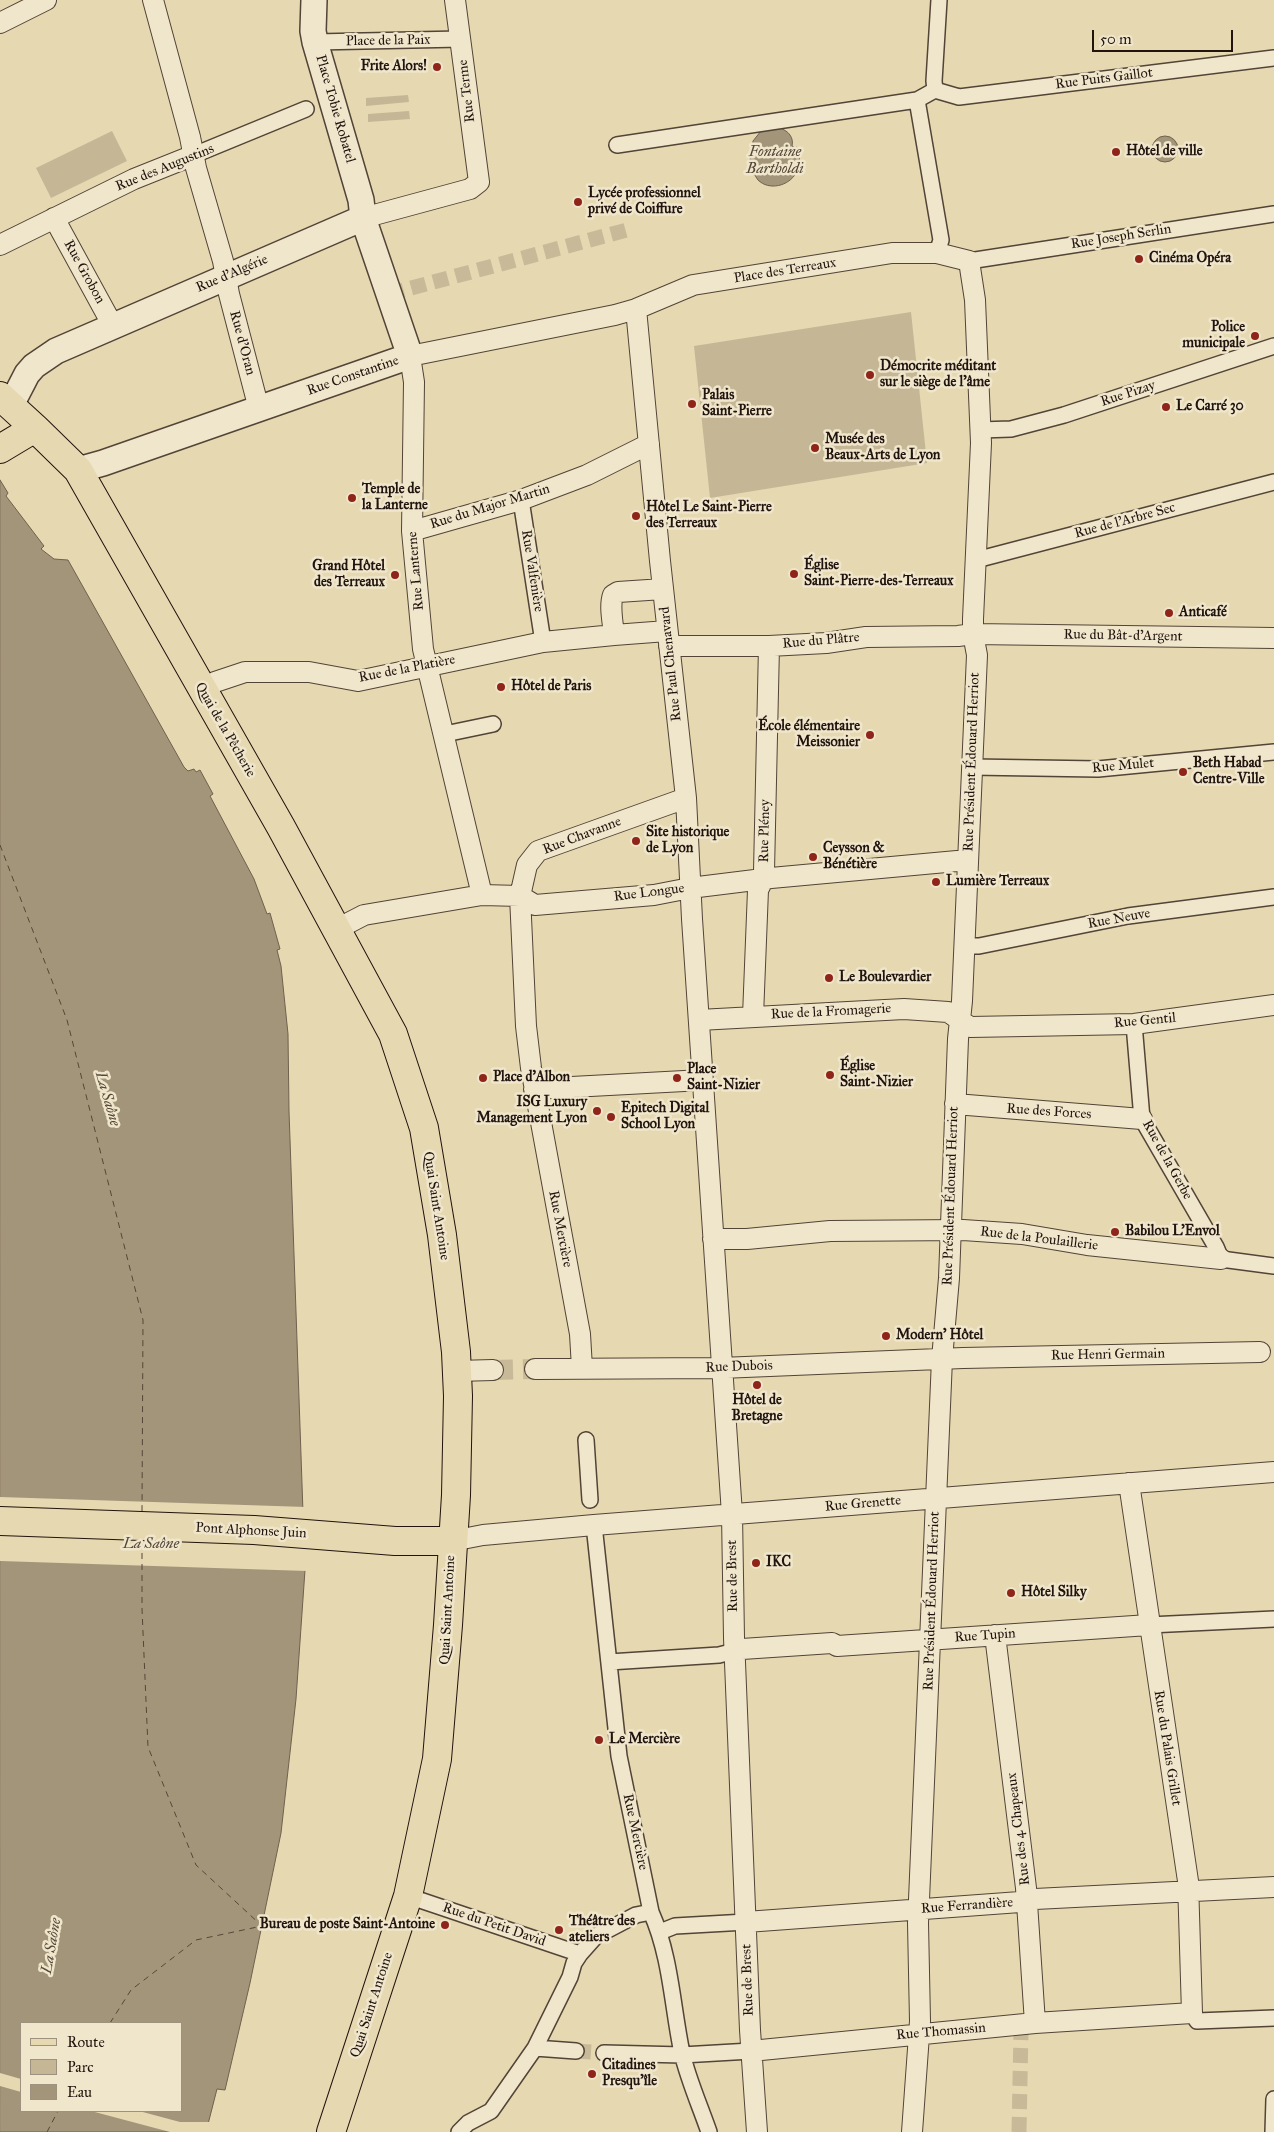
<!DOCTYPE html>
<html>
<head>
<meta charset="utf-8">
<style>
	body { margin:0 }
	#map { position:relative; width:1274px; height:2132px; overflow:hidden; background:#e6d8b1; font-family:"IM FELL Great Primer",serif }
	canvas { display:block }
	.legend { position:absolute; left:20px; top:2022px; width:162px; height:90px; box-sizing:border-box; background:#efe6cc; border:1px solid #9d9280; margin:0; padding:6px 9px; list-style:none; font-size:15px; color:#21130d }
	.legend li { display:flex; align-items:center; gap:10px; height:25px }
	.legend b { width:25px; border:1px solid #9d9280 }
	.scale { position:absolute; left:1092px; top:30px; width:141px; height:22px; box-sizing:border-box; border:2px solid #21130d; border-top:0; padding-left:6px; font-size:15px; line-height:18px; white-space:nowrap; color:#21130d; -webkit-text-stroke:4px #efe6cc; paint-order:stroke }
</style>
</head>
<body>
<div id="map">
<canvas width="1274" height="2132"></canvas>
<ul class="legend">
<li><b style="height:6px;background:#e6d8b1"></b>Route</li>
<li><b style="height:14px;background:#c5b795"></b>Parc</li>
<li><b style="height:14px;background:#a39579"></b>Eau</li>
</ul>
<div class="scale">50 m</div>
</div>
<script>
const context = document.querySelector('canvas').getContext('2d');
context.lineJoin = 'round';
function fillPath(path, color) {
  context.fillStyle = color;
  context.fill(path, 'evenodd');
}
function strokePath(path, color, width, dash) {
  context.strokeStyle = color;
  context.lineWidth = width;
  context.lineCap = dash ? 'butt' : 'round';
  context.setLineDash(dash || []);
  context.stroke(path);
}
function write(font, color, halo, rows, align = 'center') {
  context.font = font + ' "IM FELL Great Primer",serif';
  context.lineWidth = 5;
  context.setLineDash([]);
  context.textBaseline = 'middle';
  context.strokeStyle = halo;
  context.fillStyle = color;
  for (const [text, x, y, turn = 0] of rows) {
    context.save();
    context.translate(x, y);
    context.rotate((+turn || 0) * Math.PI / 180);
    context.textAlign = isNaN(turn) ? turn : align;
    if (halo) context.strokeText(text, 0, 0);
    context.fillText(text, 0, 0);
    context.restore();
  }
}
const green = new Path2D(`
	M 408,95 L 409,102 L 366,106 L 366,98 Z
	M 409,111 L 410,119 L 368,122 L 368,114 Z
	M 112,131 L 127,161 L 51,198 L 36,168 Z
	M 911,312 L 927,463 L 710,498 L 694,346 Z`);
const water = new Path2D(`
	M 780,128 C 789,131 794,138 792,146 L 795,148 L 797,147 C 800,156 801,165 796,173 C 789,186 769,191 758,180 C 752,172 751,163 749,154 L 754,153 L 752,149 L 753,141 L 761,131 Z
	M1152 149a13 13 0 1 1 26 0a13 13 0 1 1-26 0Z
	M 0,480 L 8,493 L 6,496 L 44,546 L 41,549 L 54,559 L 68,560 L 184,767 L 188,771 L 194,769 L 196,772 L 200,770 L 213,794 L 210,796 L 254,879 L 267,914 L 270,913 L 280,949 L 277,950 L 281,966 L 288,1034 L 289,1111 L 305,1570 L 296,1699 L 281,1833 L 250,1983 L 225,2090 L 217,2089 L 206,2132 L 0,2132 ZM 21,2023 L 181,2023 L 181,2111 L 21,2111 Z`);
const pier = new Path2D(`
	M 0,1497 L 306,1507 L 307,1571 L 0,1561 Z
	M 0,2073 L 21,2079 L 21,2092 L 0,2086 Z
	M 91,2111 L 139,2111 L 180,2122 L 211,2122 L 209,2132 L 170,2132 Z`);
const ferry = new Path2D(`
	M 0,845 L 67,1020 L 143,1320 L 142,1512
	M 110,2023 L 131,1990 L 196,1940 L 262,1926 L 196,1865 L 148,1747 L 142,1609 L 142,1539
	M 47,2132 L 58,2111`);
const pedestrianTunnel = new Path2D(`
	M 389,294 L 627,230
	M 576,2051 L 604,2053
	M 1019,2132 L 1021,2031`);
const minorTunnel = new Path2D(`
	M 493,1370 L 535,1369`);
const pedestrian = new Path2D(`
	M 315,42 L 461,39
	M 935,90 L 959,97 L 1274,58
	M 935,90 L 934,81 L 939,0
	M 917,100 L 941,240 L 937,253
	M 617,145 L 917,100 L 935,90
	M 194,155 L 306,109
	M 969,261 L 1274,214
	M 980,430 L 1011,429 L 1064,415 L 1274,346
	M 521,500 L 543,642
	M 976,560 L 1274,482
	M 445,734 L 493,724
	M 972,767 L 1098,769 L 1274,752
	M 965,946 L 979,946 L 1128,916 L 1274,897
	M 1134,1024 L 1142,1119 L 1216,1247 L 1221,1259 L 1274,1266
	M 586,1440 L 590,1500
	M 594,1525 L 619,1756 L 651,1912 C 671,1957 672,2005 682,2053 C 688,2079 700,2106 709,2132
	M 1149,1625 L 1274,1619
	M 609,1662 L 719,1655 L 735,1651
	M 408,1896 L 580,1954
	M 660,1932 L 675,1926 L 746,1922
	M 1192,2013 L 1197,2021 L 1274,2018
	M 535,2048 L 576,2051
	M 604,2053 L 682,2055 L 751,2051
	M 459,2132 L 468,2123 L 491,2111 L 535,2048 L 570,1977 L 574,1963 L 580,1954 L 596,1936 L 636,1915 L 651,1912
	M 1273,2132 L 1274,2099`);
const minor = new Path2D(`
	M 153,0 L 190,137 L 196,168 L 223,261 L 229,294 L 259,409
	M 0,23 L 46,0
	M 54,218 L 113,326
	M 363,218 L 470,189 L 479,182 L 455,0
	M 0,245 L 134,179 L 194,155
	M 636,309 L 660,561 L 686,798 L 692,919 L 732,1514 L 734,1638 L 750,2030 L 757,2132
	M 412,531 L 521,500 L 587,475 L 649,444
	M 663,589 L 618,592 L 613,595 C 609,606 613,623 614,635 L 667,631
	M 669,646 L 769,646 L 826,643 L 866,637 L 958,636 L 973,634 L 1274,638
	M 202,689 L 215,682 L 245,672 L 309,672 L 358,681 L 543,642 L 614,635
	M 482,895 L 423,649 L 412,531 L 414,382 L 410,356 L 615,315 L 636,309 L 693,285 L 892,253 L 937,253 L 969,261 L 975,300 L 981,443 L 973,619 L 973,634 L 977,655 L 962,1001 L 958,1039 L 949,1278 L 942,1359 L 918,1923 L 920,2021 L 912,2132
	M 337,929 L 364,915 L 482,895 L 520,896 L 535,905 L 654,895 L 690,888 L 771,878 L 968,860
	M 753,1016 L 758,890 L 763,880 L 764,871 L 769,646
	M 699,1020 L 904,1009 L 948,1012 L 970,1027 L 1134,1024 L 1274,1005
	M 534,1089 L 703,1080
	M 955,1104 L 1142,1119
	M 713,1239 L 747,1239 L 830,1231 L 963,1230 L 1022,1234 L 1087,1245 L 1221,1259
	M 582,1368 L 580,1334 L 531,1068 L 526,1026 L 520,896 L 527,865 L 538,851 L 686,798
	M 535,1369 L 721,1368 L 963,1358 L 1260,1352
	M 457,1371 L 493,1370
	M 452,1541 L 483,1535 L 594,1525 L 1274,1472
	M 995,1635 L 1026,1888 L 1035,2023
	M 735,1651 L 742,1649 L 832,1643 L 837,1646 L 1149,1625
	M 746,1922 L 1020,1902 L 1035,1899 L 1274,1887
	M 751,2051 L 1035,2023 L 1192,2013 L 1188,1881 L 1129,1483`);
const tertiary = new Path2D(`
	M 11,405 L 27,374 L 34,366 L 56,351 L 363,218
	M 78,470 L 103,463 L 410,356 L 363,218 L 361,200 L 315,42 L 313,31 L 314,0`);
const primary = new Path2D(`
	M 0,396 L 35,428 L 78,470 L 281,827 L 393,1034 L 424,1128 L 442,1235 L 456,1352 L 458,1396 L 456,1495 L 448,1625 L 437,1759 L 408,1896 L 331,2132
	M 0,449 L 35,428
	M 0,1521 L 254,1530 L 395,1541 L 452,1541`);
const markers = [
	[437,67,5,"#8f2418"],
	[1116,152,5,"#8f2418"],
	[578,202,5,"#8f2418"],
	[1139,259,5,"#8f2418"],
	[1255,336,5,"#8f2418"],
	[870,375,5,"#8f2418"],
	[692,404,5,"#8f2418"],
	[1166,407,5,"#8f2418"],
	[815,448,5,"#8f2418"],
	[352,498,5,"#8f2418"],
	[636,516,5,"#8f2418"],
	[794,574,5,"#8f2418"],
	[395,575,5,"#8f2418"],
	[1169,613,5,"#8f2418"],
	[501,687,5,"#8f2418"],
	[870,735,5,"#8f2418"],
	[1183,772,5,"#8f2418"],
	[636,841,5,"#8f2418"],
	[813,857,5,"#8f2418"],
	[936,882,5,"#8f2418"],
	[829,978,5,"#8f2418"],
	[830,1075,5,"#8f2418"],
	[483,1078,5,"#8f2418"],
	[677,1078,5,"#8f2418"],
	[597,1111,5,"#8f2418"],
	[611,1117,5,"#8f2418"],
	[1115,1232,5,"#8f2418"],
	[886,1336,5,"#8f2418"],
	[757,1385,5,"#8f2418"],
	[756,1563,5,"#8f2418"],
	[1011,1593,5,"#8f2418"],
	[599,1740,5,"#8f2418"],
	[445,1925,5,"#8f2418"],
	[559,1930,5,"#8f2418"],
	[592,2074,5,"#8f2418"]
];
const streetNames = [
	["Place de la Paix",388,41,-1],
	["Rue Puits Gaillot",1104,79,-7],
	["Rue Terme",467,91,-97],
	["Place Tobie Robatel",335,109,74],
	["Rue des Augustins",165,168,-22],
	["Rue Joseph Serlin",1121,237,-9],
	["Place des Terreaux",785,271,-9],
	["Rue Grobon",84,272,61],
	["Rue d'Algérie",232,274,-23],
	["Rue d'Oran",242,343,75],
	["Rue Constantine",353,376,-19],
	["Rue Pizay",1128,394,-18],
	["Rue du Major Martin",490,507,-17],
	["Rue de l'Arbre Sec",1125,521,-15],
	["Rue Lanterne",416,571,-95],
	["Rue Valfenière",532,571,81],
	["Rue du Bât-d'Argent",1123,636,1],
	["Rue du Plâtre",821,641,-5],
	["Rue Paul Chenavard",671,664,-96],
	["Rue de la Platière",407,669,-11],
	["Quai de la Pêcherie",225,730,60],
	["Rue Président Édouard Herriot",972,762,-88],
	["Rue Mulet",1123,766,-5],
	["Rue Pléney",765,831,-89],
	["Rue Chavanne",582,836,-21],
	["Rue Longue",649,893,-7],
	["Rue Neuve",1119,919,-10],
	["Rue de la Fromagerie",831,1012,-3],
	["Rue Gentil",1145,1021,-5],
	["Rue des Forces",1049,1112,4],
	["Rue de la Gerbe",1167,1160,61],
	["Rue Président Édouard Herriot",951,1196,-88],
	["Quai Saint Antoine",436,1206,81],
	["Rue Mercière",560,1229,79],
	["Rue de la Poulaillerie",1039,1239,7],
	["Rue Henri Germain",1108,1355,-1],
	["Rue Dubois",739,1367,-2],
	["Rue Grenette",863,1504,-5],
	["Pont Alphonse Juin",251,1531,3],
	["Rue de Brest",733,1576,-91],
	["Rue Président Édouard Herriot",932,1601,-88],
	["Quai Saint Antoine",448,1610,-87],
	["Rue Tupin",985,1636,-4],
	["Rue du Palais Grillet",1167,1748,81],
	["Rue des 4 Chapeaux",1019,1829,-97],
	["Rue Mercière",635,1832,78],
	["Rue Ferrandière",967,1906,-4],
	["Rue du Petit David",494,1925,19],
	["Rue de Brest",748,1980,-92],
	["Quai Saint Antoine",372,2005,-72],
	["Rue Thomassin",941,2032,-5]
];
const poiNames = [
	["Frite Alors!",427,67,"right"],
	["Hôtel de ville",1126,152],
	["Lycée professionnel",588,194],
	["privé de Coiffure",588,210],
	["Cinéma Opéra",1149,259],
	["Police",1245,328,"right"],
	["municipale",1245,344,"right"],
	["Démocrite méditant",880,367],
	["sur le siège de l'âme",880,383],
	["Palais",702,396],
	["Saint-Pierre",702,412],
	["Le Carré 30",1176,407],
	["Musée des",825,440],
	["Beaux-Arts de Lyon",825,456],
	["Temple de",362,490],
	["la Lanterne",362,506],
	["Hôtel Le Saint-Pierre",646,508],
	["des Terreaux",646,524],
	["Église",804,566],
	["Saint-Pierre-des-Terreaux",804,582],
	["Grand Hôtel",385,567,"right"],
	["des Terreaux",385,583,"right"],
	["Anticafé",1179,613],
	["Hôtel de Paris",511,687],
	["École élémentaire",860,727,"right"],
	["Meissonier",860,743,"right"],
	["Beth Habad",1193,764],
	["Centre-Ville",1193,780],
	["Site historique",646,833],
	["de Lyon",646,849],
	["Ceysson &",823,849],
	["Bénétière",823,865],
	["Lumière Terreaux",946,882],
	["Le Boulevardier",839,978],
	["Église",840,1067],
	["Saint-Nizier",840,1083],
	["Place",687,1070],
	["Saint-Nizier",687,1086],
	["Place d'Albon",493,1078],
	["ISG Luxury",587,1103,"right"],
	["Management Lyon",587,1119,"right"],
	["Epitech Digital",621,1109],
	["School Lyon",621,1125],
	["Babilou L'Envol",1125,1232],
	["Modern' Hôtel",896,1336],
	["Hôtel de",757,1401,"center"],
	["Bretagne",757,1417,"center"],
	["IKC",766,1563],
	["Hôtel Silky",1021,1593],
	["Le Mercière",609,1740],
	["Théâtre des",569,1922],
	["ateliers",569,1938],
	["Bureau de poste Saint-Antoine",435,1925,"right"],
	["Citadines",602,2066],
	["Presqu'île",602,2082]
];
const waterNames = [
	["Fontaine",775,152],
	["Bartholdi",775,169],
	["La Saône",107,1099,74],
	["La Saône",151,1544],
	["La Saône",52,1946,-80]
];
fillPath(green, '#c5b795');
fillPath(water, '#a39579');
strokePath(water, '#6f614e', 1);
fillPath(pier, '#e6d8b1');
strokePath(ferry, '#554738', 1, [6, 5]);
strokePath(pedestrianTunnel, '#c8ba98', 15, [15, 8]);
strokePath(minorTunnel, '#c8ba98', 20, [20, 10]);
strokePath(pedestrian, '#524436', 18);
strokePath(minor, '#524436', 22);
strokePath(tertiary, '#524436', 28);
strokePath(primary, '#21130d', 30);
strokePath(pedestrian, '#efe6cc', 15);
strokePath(minor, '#efe6cc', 20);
strokePath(tertiary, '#efe6cc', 25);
strokePath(primary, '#e6d8b1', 28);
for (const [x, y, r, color] of markers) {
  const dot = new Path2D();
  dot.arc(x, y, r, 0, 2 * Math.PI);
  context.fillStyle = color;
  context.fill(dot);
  strokePath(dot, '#efe6cc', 2);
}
write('14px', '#21130d', '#efe6cc', streetNames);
write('bold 14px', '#21130d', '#efe6cc', poiNames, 'left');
write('italic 15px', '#554738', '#efe6cc', waterNames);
</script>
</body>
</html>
